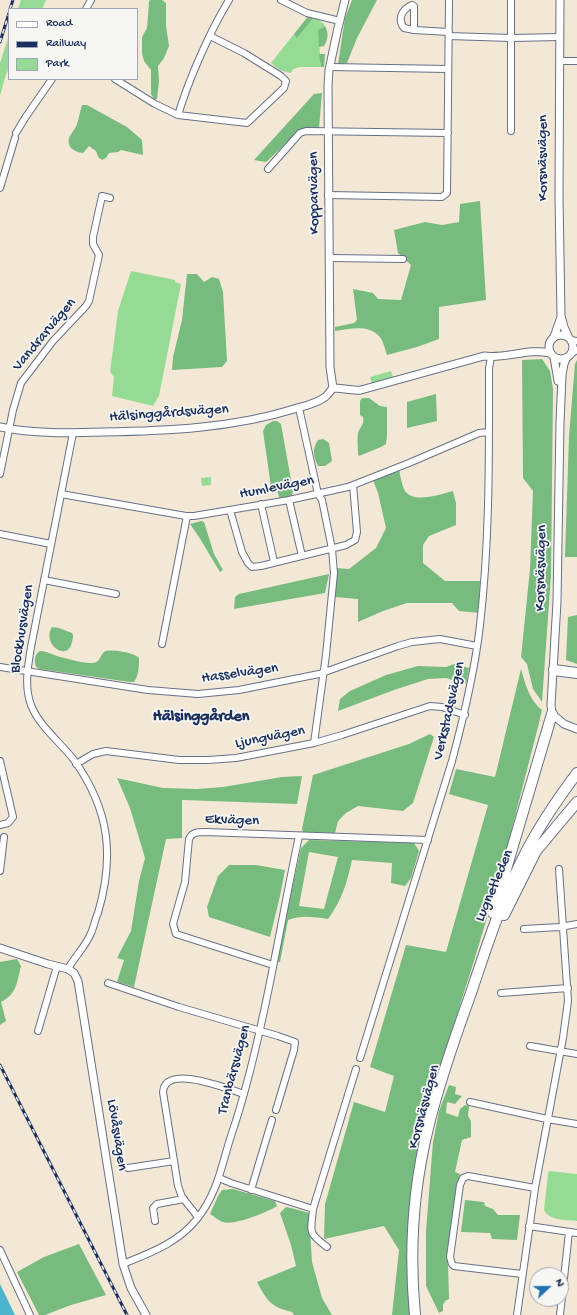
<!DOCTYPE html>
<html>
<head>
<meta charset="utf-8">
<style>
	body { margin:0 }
	#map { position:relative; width:577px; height:1315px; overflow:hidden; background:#f3e8d5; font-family:"Gochi Hand",sans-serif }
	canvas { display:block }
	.legend { position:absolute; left:8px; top:8px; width:130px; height:72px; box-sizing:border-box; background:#f6f6f2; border:1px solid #9ea6b7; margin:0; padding:5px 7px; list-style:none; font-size:12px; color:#1b2f5e }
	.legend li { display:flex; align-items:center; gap:8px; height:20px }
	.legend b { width:20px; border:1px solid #9ea6b7 }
	.north { position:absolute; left:529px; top:1267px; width:40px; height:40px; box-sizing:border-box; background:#f6f6f2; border:1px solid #9ea6b7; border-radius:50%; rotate:68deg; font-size:11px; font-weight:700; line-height:16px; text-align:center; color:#1b2f5e }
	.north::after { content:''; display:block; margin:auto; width:14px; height:18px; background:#1f6fb2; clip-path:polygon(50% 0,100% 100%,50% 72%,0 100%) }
</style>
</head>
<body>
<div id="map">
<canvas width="577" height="1315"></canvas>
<ul class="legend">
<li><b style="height:5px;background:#fff"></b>Road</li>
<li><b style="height:5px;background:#1b2f5e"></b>Railway</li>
<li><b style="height:11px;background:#96db94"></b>Park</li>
</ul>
<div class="north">N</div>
</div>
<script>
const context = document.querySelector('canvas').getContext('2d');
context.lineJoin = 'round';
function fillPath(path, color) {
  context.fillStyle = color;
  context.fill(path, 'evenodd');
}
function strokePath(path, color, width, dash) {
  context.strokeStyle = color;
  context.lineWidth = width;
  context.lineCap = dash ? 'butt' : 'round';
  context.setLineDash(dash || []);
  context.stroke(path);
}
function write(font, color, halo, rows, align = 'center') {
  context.font = font + ' "Gochi Hand",sans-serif';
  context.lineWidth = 3.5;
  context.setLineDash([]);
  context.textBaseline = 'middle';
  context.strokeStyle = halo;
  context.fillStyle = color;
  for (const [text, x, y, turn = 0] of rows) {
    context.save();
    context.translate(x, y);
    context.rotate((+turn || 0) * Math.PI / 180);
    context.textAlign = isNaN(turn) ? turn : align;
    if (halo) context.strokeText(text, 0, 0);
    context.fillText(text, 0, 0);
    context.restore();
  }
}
const green = new Path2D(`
	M 21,0 L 46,0 L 42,9 L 18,9 Z
	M 314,17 L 323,23 L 325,26 L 318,30 L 321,67 L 300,67 L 293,69 L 291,73 C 283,72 277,69 271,63 L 294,34 L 297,37 Z
	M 9,35 L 9,69 L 6,74 L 0,96 L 0,63 Z
	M 131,271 L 175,280 L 175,282 L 181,284 L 159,396 L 153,406 L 112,396 L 114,377 L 110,372 L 118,311 Z
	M 391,371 L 393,377 L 372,384 L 370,377 Z
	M 211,477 L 211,485 L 202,486 L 201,478 Z
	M 549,1171 L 577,1174 L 577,1221 C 567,1220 549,1221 544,1210 L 548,1174 Z`);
const forest = new Path2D(`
	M 150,0 L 162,0 L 166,3 L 166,26 L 169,46 L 164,58 L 158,66 L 159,81 L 157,99 L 154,99 L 151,94 L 151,70 L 144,61 L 142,53 L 142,37 L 147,28 L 149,2 Z
	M 352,0 L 377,0 L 357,38 L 347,63 L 338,64 L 345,18 Z
	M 308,15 L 314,17 L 297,38 L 294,34 L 306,19 Z
	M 325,26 C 329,33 328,40 324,46 L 319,47 L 318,30 Z
	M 319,54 L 325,54 L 324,67 L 321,67 Z
	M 322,93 L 319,128 L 302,129 L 266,162 L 254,160 L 314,94 Z
	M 82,105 L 87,105 L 127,127 L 142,140 L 143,155 L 121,150 L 118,152 L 109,153 L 106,158 L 102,160 L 98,157 L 96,151 L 89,146 L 83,153 C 74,152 65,146 70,136 C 72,132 76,128 77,124 C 79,118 80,111 82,105 Z
	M 480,201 L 486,300 L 439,307 L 439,339 L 417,347 L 387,355 C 385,349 383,340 379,336 C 368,324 349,329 335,331 L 335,327 L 354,323 L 357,320 L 353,289 L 373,293 L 378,299 L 401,300 L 411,265 L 398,253 L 394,230 L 425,222 L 442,225 L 459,222 L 460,204 Z
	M 187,274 L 197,274 L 204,282 L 212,277 L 219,279 L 223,292 L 227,361 L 222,367 L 172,370 L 173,357 L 182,320 Z
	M 542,359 L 550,371 L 553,389 L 551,575 L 542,702 L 533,689 L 527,664 L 521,657 L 530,569 L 533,491 L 523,478 L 522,360 Z
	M 577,360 L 577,557 L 565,557 L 569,436 L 575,364 Z
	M 436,394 L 437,421 L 407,428 L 407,402 Z
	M 362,398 L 369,398 L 380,406 L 387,407 L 387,435 L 386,444 L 381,447 L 359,456 L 358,454 C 358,447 357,441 358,434 C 359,427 365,425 363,417 L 360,415 L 360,401 Z
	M 273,421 L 277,421 L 281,424 L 293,491 C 293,498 286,498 280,500 L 276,486 L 271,487 L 263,431 L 266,425 Z
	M 323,439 L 329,443 L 332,461 L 325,466 L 318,466 C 313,456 312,449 318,440 Z
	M 399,469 C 400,474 402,487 405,491 C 414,504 441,494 453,491 L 456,503 L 456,525 L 429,536 L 423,545 L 423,563 L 445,581 L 480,581 L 479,613 L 459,611 L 452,603 L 407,603 L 383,611 L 358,622 L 358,599 L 335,597 L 336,568 L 349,569 L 376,548 L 386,528 L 378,493 L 373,480 Z
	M 201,521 L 204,522 L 214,554 L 223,570 L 220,572 L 199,537 L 190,524 Z
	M 329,574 L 325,593 L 234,609 L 235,597 L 239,594 Z
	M 577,615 L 577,664 L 566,660 L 568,617 Z
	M 52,627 L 59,628 L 72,633 C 74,636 73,638 72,642 C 68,663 41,644 52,627 Z
	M 40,651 C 45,651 49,653 54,655 C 64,658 84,664 93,663 C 100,662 100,656 104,652 C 109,648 135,653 139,658 C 139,666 139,675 134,682 L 130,682 L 40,669 L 36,667 C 34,661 34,655 40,651 Z
	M 454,664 L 469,668 L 466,684 L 446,678 L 428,679 L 394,690 L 338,711 L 340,699 L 350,691 L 386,675 L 418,666 L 446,667 Z
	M 521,669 C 525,683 529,700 542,710 L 538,727 L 500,875 L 473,964 L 428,1106 L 415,1169 L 408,1231 L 414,1315 L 392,1315 L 399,1250 L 384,1226 L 324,1239 L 325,1204 L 354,1102 L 385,1112 L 394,1076 L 370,1067 L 406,945 L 446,952 L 488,805 L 449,794 L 456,769 L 495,777 Z
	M 430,734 L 434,737 L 413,803 L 403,811 L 358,806 L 346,813 L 338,821 L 335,833 L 303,832 L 302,829 L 313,775 L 409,744 Z
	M 302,776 L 297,804 L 182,800 L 182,838 L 166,839 L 134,987 L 117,982 L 124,960 L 117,958 L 131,931 L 139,881 L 145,858 L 130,808 L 117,778 L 163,788 L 197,789 L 223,787 L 282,777 Z
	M 309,840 L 414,843 L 419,851 L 411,878 L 405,886 L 391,883 L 392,863 L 352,860 C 347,883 342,900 328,919 C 313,917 302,915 288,920 L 280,962 L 276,962 L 301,848 ZM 309,852 L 338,857 L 324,909 L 299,906 Z
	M 229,865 L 256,865 L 285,870 L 280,896 L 270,937 L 209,917 L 207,907 L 218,876 Z
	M 17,959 L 21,966 C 17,982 17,994 1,1002 L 6,1021 L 0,1025 L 0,962 Z
	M 449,1085 L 456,1087 L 455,1094 L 462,1096 L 455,1104 L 447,1102 L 446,1113 L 458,1117 L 460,1109 L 465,1105 L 469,1106 L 468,1116 L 471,1121 L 471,1137 L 462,1140 L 455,1172 L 460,1174 L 448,1263 L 449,1299 L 445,1301 L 443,1305 L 443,1311 L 439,1313 L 426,1286 L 426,1231 L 433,1142 L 439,1111 Z
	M 233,1189 L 275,1201 L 277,1206 C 268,1212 234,1226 223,1222 C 219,1221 214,1216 210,1214 L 218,1196 L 222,1190 Z
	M 465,1200 L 484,1202 L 485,1206 L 493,1209 L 498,1215 L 520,1215 L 517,1240 L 492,1239 L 490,1233 L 461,1232 Z
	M 286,1207 L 295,1209 L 309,1213 L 312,1262 L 322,1298 L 332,1315 L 294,1315 L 292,1312 C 271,1307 267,1301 257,1282 L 296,1266 L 291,1245 L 280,1213 Z
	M 79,1244 L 106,1295 L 71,1305 L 45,1315 L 39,1315 L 17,1272 L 44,1257 Z`);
const water = new Path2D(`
	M 0,1284 L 15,1315 L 0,1315 Z`);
const minor = new Path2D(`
	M 281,0 L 307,13 L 340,21
	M 511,0 L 511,131
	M 86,9 L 91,0
	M 414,30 L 414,6 L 412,5 C 402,9 397,19 404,28 L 414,30 L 449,32
	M 449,36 L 511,38 L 560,37
	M 560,61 L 577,61
	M 330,67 L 448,69
	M 115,79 L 155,104 L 178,115 L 247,123 L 284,88 L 286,81 L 281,76 L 244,53 L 210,36
	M 178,115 C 189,79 209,33 229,0
	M 16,133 L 25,118 L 52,79
	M 268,169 L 300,133 L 306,131 L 448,133
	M 0,188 L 15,138
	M 328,195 L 442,197 L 447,193 L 449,0
	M 329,258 L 403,259
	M 571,340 L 577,341
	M 572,353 L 577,350
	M 299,408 L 318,494 L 322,500 L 332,549 L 334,573 L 326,655 L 314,743
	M 0,474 L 13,410 L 21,383 L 53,341 L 86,306 L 89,301 L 99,255 L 93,244 L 93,237 L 102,196 L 110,198
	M 61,494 L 186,516 L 194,516 L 289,500 L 348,487 L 409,463 L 479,433 L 489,432
	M 289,500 L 302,556
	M 261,504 L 274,562
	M 230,510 L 242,552 L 248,563 L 252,567 L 261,566 L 346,545 L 355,540 L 357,532 L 353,485
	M 0,534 L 51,544
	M 44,580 L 116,594
	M 162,644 L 187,516
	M 0,667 L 148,690 L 198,694 L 239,690 L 319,674 L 398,646 L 412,642 L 440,639 L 477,646
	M 0,761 L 13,817 L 8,823 L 0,825
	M 76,764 L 93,754 L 106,751 L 179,760 L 208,760 L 236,758 L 314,743 L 342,735 L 430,706 L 442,707 L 465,715
	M 0,871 L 4,837
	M 524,929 L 560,927 L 577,924
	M 273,965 L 176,934 L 173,924 L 185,882 L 189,839 C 192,832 198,832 205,832 L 428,840
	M 68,969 C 75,956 86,946 91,933 C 94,927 95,919 98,913 C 115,855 109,809 74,760 C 60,742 39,726 31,705 C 24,686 28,666 31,647 L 73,433
	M 108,983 L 179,1007 L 278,1036 L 295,1042 L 294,1050 L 276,1110
	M 501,993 L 568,988
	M 38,1031 L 57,966
	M 530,1046 L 577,1054
	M 360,1058 L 452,761 C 464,716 475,671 480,625 C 490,539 489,454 489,368 L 491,357
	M 470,1102 L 547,1119 L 577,1124
	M 128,1168 L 174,1161
	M 219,1178 L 231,1183 L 313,1209
	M 251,1190 L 272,1120
	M 198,1217 L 182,1197 L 178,1186 L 163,1092 C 165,1063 228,1089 244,1094
	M 155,1221 L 153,1208 L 157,1204 L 184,1199
	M 529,1226 L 577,1233
	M 327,1247 C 307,1232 311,1233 313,1209 L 356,1069
	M 0,1250 L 30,1315
	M 123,1264 C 150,1253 178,1243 197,1219 C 218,1192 221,1167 231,1136 C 236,1121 241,1105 245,1090 C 268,1006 281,920 299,836
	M 522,1274 L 454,1266 L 452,1264 L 450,1257 L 460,1185 L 463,1178 L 468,1176 L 535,1188
	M 517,1315 L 535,1188 L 563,1038 L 568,1001 L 559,869
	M 560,1315 L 569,1232`);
const tertiary = new Path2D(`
	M 560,0 L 559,197 L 561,316 L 564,327 L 569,338
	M549 347a12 12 0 1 1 24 0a12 12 0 1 1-24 0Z
	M 554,337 L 561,317
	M 554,357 L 558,381
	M 566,359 L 564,364 L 562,375 L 560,423 L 557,602 L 551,705 L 552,714 L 564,724 L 577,729
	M 333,388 L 330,367 L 328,86 L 329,70 L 338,28 L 345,0
	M 333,388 C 342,388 351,391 361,390 L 484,356 C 506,359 528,348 550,353
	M 0,427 C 34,434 69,433 103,432 C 167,431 233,428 294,409 C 304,406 316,404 325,397 C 328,395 330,391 333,388
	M 0,948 L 48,964 L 68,969 L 74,973 L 78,981 L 123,1264 L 131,1288 L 146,1315`);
const trunk = new Path2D(`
	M 554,670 L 577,673
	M 493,913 L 552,714
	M 504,915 L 536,851 L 577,802
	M 415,1315 C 409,1253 413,1189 428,1128 C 439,1082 455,1037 471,993 C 486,948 501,902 522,860 C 537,829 556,801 577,773`);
const rail = new Path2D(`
	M 10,9 L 13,0
	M 0,42 L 9,13
	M 0,1065 L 127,1315`);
const streetNames = [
	["Korsnäsvägen",544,158,-90],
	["Kopparvägen",315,193,-91],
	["Vandrarvägen",45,335,-50],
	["Hälsinggårdsvägen",169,414,-4],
	["Humlevägen",277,488,-11],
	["Korsnäsvägen",542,568,-89],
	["Blockhusvägen",23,629,-81],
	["Hasselvägen",240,674,-8],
	["Verkstadsvägen",450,711,-77],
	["Ljungvägen",270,738,-11],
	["Ekvägen",232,821,2],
	["Lugnetleden",495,886,-67],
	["Tranbärsvägen",235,1070,-75],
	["Korsnäsvägen",425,1107,-75],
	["Lövåsvägen",116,1135,81]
];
const neighbourhoodNames = [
	["Hälsinggården",201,718]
];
fillPath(green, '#96db94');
fillPath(forest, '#78bb7e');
fillPath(water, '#4eb3cc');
strokePath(minor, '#677088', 8);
strokePath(tertiary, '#677088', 9);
strokePath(trunk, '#677088', 12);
strokePath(minor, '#fff', 6);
strokePath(tertiary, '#fff', 7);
strokePath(trunk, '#fff', 10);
strokePath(rail, '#1b2f5e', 3);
strokePath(rail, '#f6f6f2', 1.5, [4.5]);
write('15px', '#1b2f5e', '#f6f6f2', streetNames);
write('bold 16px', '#1b2f5e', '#f6f6f2', neighbourhoodNames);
</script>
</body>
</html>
